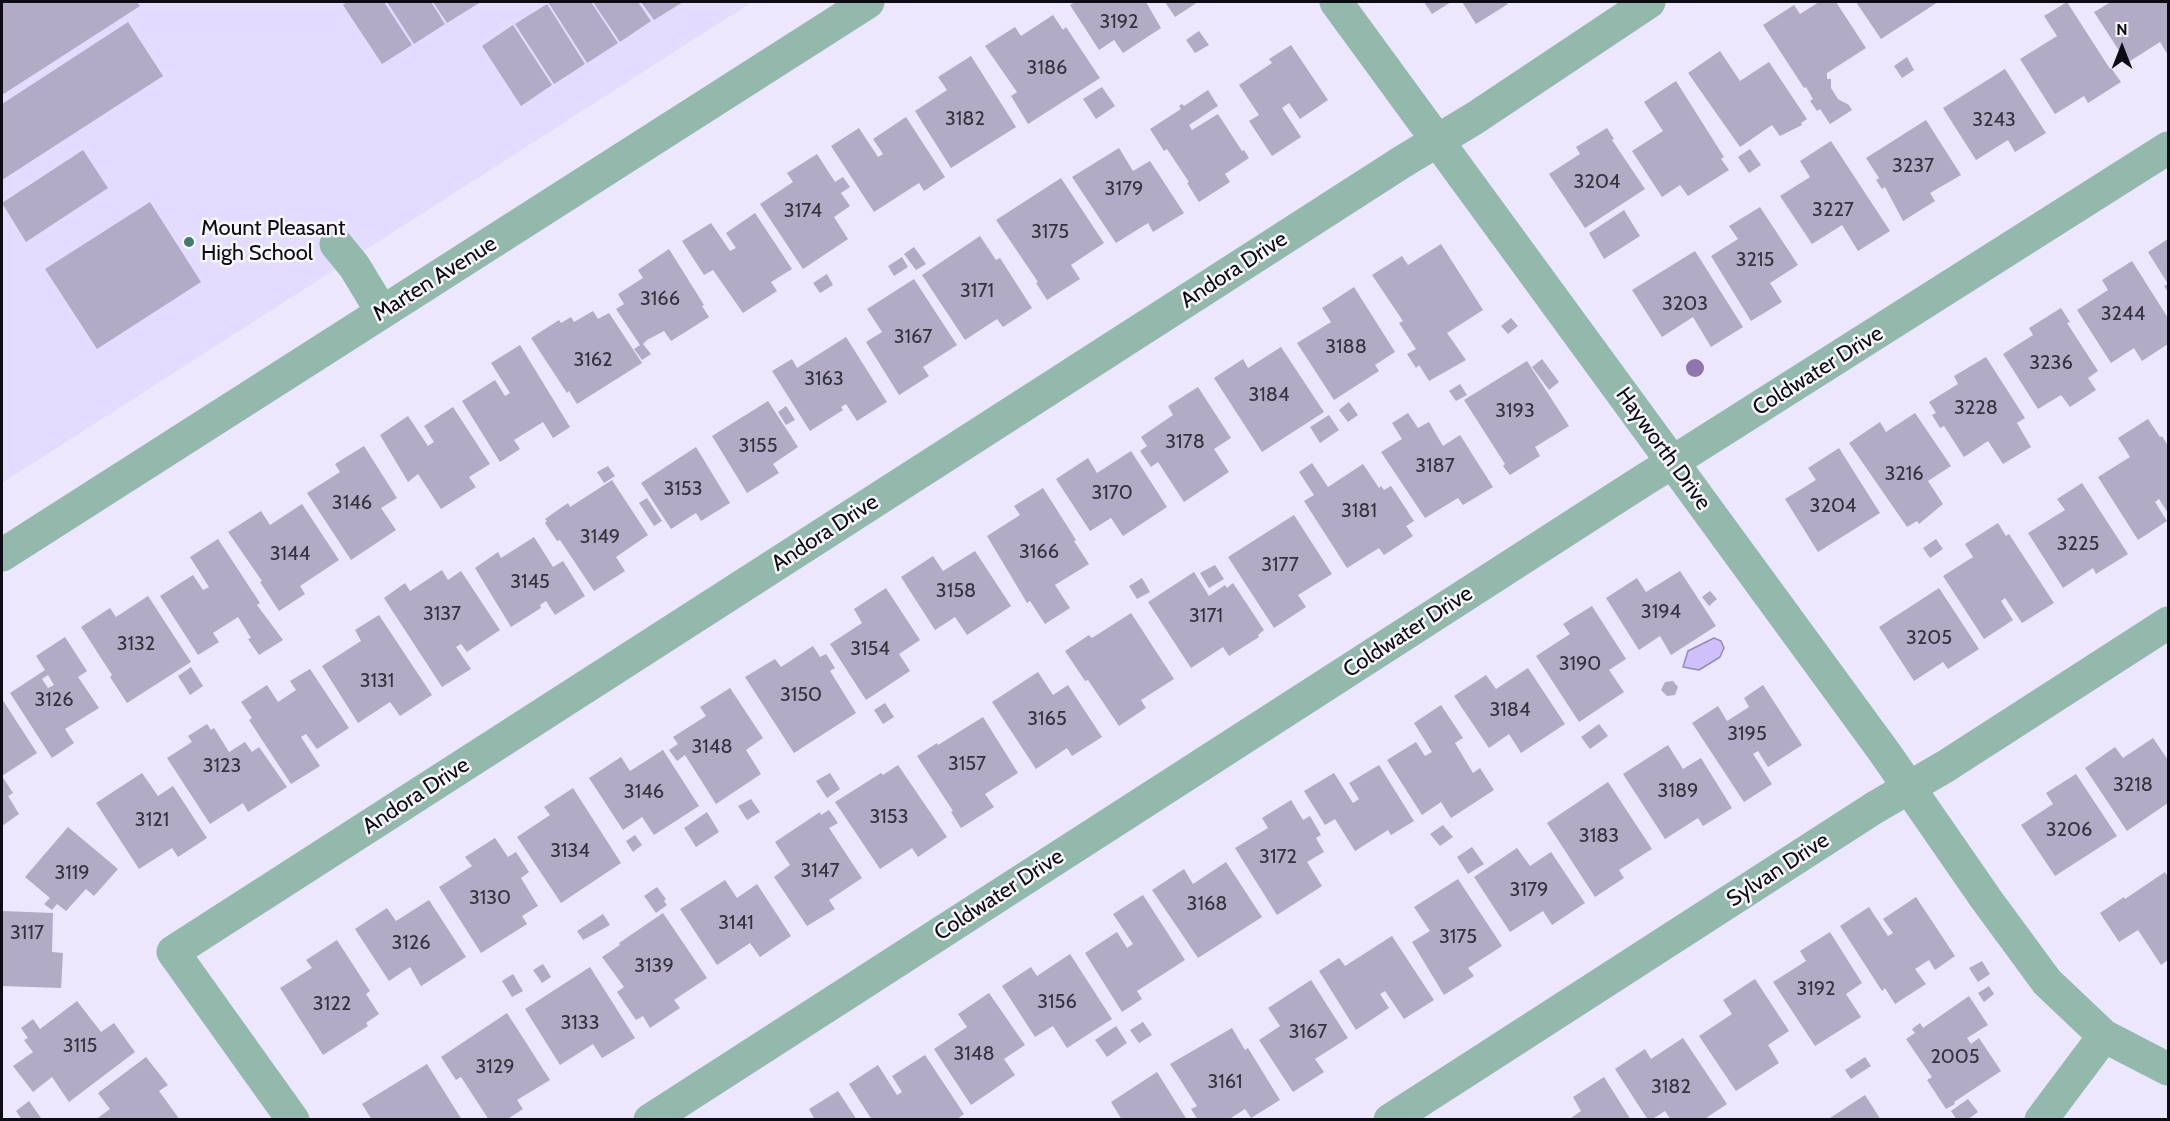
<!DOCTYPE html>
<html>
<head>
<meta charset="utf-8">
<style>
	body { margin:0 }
	#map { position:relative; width:2170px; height:1121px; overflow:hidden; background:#ece7fc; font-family:Cabin,sans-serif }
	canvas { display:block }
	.frame { position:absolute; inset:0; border:3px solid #0d0b13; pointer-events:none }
	.north { position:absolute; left:2092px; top:18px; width:60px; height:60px; -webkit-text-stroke:4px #f8f7fc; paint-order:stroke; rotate:0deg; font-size:16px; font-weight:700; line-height:24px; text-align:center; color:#0d0b13 }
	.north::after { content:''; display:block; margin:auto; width:21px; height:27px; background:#0d0b13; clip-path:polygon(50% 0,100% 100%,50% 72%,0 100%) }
</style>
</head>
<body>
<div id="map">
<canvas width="2170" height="1121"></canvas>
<div class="frame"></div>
<div class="north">N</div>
</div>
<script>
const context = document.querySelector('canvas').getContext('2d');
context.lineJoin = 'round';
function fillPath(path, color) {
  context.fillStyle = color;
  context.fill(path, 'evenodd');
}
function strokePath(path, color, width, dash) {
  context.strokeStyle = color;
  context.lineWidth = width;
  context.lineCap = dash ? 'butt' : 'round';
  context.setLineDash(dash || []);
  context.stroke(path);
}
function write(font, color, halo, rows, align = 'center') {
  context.font = font + ' Cabin,sans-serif';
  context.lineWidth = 5;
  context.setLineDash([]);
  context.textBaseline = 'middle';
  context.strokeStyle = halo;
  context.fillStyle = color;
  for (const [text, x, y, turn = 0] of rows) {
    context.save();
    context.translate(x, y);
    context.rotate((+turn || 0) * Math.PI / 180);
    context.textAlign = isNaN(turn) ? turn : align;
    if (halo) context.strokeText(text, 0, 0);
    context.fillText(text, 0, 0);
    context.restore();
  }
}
const built = new Path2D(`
	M 2,2 L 752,2 L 2,483 Z`);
const water = new Path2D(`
	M 1714,638 L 1721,641 L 1724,648 L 1720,657 L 1699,670 L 1683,667 L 1688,651 Z`);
const building = new Path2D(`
	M 2,2 L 137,2 L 140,6 L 2,95 Z
	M 347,2 L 384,2 L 412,45 L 382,64 L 343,5 Z
	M 387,2 L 431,2 L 445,24 L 414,44 Z
	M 433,2 L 478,2 L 479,3 L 447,23 Z
	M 548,2 L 591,2 L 618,43 L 587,63 Z
	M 593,2 L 638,2 L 651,21 L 620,42 Z
	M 641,2 L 683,2 L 654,20 Z
	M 1075,2 L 1146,2 L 1161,28 L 1123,53 L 1114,40 L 1099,50 L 1070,5 Z
	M 1165,2 L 1198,2 L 1175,17 Z
	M 1424,2 L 1451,2 L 1432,14 Z
	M 1462,2 L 1506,2 L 1508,4 L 1476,24 Z
	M 1819,2 L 1836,2 L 1866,48 L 1827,73 L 1827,79 L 1831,79 L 1831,88 L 1838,99 L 1849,105 L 1852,110 L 1830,124 L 1820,109 L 1817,111 L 1810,101 L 1813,99 L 1806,87 L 1804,88 L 1763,25 L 1794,5 L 1800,14 Z
	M 1856,2 L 1938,2 L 1881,39 Z
	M 2067,2 L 2110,69 L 2111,68 L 2121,82 L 2088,103 L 2084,96 L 2055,114 L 2020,59 L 2057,36 L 2044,16 Z
	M 2111,2 L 2168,2 L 2168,55 L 2160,42 L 2127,63 L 2094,12 Z
	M 547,4 L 585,64 L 554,84 L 515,24 Z
	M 1053,15 L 1063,30 L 1066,27 L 1100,78 L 1028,124 L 1011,96 L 1017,92 L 985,46 L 1015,27 L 1021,36 Z
	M 128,22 L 163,76 L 2,180 L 2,104 Z
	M 513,25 L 552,85 L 521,106 L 482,46 Z
	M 1199,31 L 1209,45 L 1195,53 L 1186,40 Z
	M 1291,45 L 1328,100 L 1300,119 L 1289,103 L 1282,108 L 1301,137 L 1272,156 L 1249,121 L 1259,115 L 1239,85 L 1272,63 L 1269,59 Z
	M 1720,51 L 1740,81 L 1769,62 L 1807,119 L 1801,123 L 1802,125 L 1780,136 L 1772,125 L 1740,147 L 1688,73 Z
	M 971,56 L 1016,127 L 951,168 L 915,111 L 947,90 L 938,77 Z
	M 1907,57 L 1914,70 L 1902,78 L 1894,66 Z
	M 2005,69 L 2046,133 L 2015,152 L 2008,140 L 1976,160 L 1943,108 Z
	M 1676,81 L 1724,157 L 1721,159 L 1729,170 L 1688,196 L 1680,185 L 1662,197 L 1632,151 L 1663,131 L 1644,102 Z
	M 1102,87 L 1115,106 L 1096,119 L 1083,99 Z
	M 1208,90 L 1218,106 L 1189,125 L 1192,130 L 1218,114 L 1242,151 L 1244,150 L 1249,158 L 1225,174 L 1230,182 L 1199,202 L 1187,183 L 1189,182 L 1167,149 L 1164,151 L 1150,129 L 1181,109 L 1179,106 L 1182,104 L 1184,106 Z
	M 906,117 L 945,177 L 924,191 L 919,183 L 874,212 L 831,146 L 859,128 L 878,157 L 883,154 L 873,139 Z
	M 1926,120 L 1961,175 L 1930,193 L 1935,201 L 1903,221 L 1885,187 L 1882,189 L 1876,180 L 1879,178 L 1866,158 Z
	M 1607,128 L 1614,139 L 1612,140 L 1645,189 L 1585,228 L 1549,174 L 1580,154 L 1576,147 Z
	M 1831,141 L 1890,231 L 1858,251 L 1842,225 L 1812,244 L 1780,196 L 1810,177 L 1800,161 Z
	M 1119,148 L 1133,171 L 1150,161 L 1184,213 L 1153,232 L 1148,223 L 1116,243 L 1072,177 Z
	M 1750,149 L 1761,165 L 1749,173 L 1738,157 Z
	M 83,150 L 108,188 L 26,242 L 2,203 Z
	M 817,154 L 835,182 L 843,177 L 850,187 L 841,193 L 850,206 L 834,217 L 848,239 L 803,269 L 760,204 L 793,182 L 787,173 Z
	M 1061,178 L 1104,243 L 1071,265 L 1080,279 L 1047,300 L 1036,283 L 1038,282 L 996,220 Z
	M 150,202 L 201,282 L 97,349 L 45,269 Z
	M 1760,207 L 1798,265 L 1770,283 L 1782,302 L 1751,321 L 1711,256 L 1738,239 L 1729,226 Z
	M 1624,210 L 1640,236 L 1604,259 L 1589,233 Z
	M 755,213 L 792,269 L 771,282 L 777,291 L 743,313 L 713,270 L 704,275 L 682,241 L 711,223 L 730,251 L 736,248 L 726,233 Z
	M 980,236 L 996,260 L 1000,258 L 1032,308 L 1003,327 L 997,319 L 965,340 L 922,275 Z
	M 2168,239 L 2168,292 L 2164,286 L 2168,284 L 2148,252 Z
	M 1441,244 L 1483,310 L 1447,333 L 1466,360 L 1429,381 L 1419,365 L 1416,368 L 1407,354 L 1416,349 L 1399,323 L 1403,321 L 1372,275 L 1402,256 L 1408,265 Z
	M 914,247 L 926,264 L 916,270 L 904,254 Z
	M 669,249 L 704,305 L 702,306 L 709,317 L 671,341 L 664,331 L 647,340 L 643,344 L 651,354 L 642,360 L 634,349 L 640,345 L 616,309 L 624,304 L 618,294 L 643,278 L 638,270 Z
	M 1695,251 L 1743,327 L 1711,347 L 1693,317 L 1662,337 L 1632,290 Z
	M 902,257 L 908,267 L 894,276 L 888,266 Z
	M 2132,261 L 2168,318 L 2168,344 L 2142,361 L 2134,348 L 2111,363 L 2077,310 L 2108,290 L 2102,280 Z
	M 827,274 L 833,285 L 820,293 L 813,283 Z
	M 914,279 L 957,345 L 923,367 L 929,376 L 899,395 L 866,342 L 882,332 L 867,309 Z
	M 1354,287 L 1395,352 L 1375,365 L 1379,371 L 1334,400 L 1297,343 L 1331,322 L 1322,308 Z
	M 2061,308 L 2070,322 L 2067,323 L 2098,371 L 2088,378 L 2096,390 L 2070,407 L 2061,395 L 2038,409 L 2003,354 L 2033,335 L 2029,328 Z
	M 593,311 L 598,319 L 609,313 L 642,363 L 577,404 L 569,391 L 567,393 L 531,338 L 559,320 L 561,323 L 571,317 L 574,322 Z
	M 1511,318 L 1518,326 L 1508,334 L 1501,326 Z
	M 846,337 L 887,402 L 857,421 L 846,404 L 841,407 L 843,410 L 810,431 L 772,371 L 792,359 L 797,368 Z
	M 520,345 L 570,427 L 553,438 L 543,422 L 514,440 L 520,449 L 500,462 L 462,401 L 495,380 L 505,396 L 510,393 L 491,363 Z
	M 1281,347 L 1324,412 L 1262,452 L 1214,378 L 1243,359 L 1248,368 Z
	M 1986,357 L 2025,418 L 2017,423 L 2031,447 L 2003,464 L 1988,441 L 1964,457 L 1944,426 L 1940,428 L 1932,415 L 1936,413 L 1929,402 L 1958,384 L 1954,376 Z
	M 1542,359 L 1559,382 L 1549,390 L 1532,367 Z
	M 1527,361 L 1569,426 L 1535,447 L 1540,456 L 1510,475 L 1503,466 L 1505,464 L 1464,400 Z
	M 1460,384 L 1467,395 L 1456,401 L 1449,391 Z
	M 1198,387 L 1231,438 L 1214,449 L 1229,472 L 1184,502 L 1158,462 L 1151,467 L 1140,451 L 1147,446 L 1141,437 L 1173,415 L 1168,406 Z
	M 768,401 L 798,447 L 773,464 L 779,473 L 747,493 L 712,436 Z
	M 1349,402 L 1358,415 L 1348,422 L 1339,410 Z
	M 786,406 L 795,420 L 786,425 L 778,412 Z
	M 453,407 L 490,464 L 469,477 L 476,487 L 441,509 L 418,474 L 408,482 L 380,435 L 408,416 L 428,446 L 434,442 L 424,426 Z
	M 1408,413 L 1418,428 L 1429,422 L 1443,446 L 1460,435 L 1493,487 L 1463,505 L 1458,498 L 1425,518 L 1381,452 L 1402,439 L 1392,423 Z
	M 1915,413 L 1951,466 L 1928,481 L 1943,504 L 1919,524 L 1917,521 L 1907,527 L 1849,443 L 1880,422 L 1886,432 Z
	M 1329,415 L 1339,430 L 1320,443 L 1310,427 Z
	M 2148,419 L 2160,437 L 2162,436 L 2168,446 L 2168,513 L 2159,499 L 2155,502 L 2167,521 L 2138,540 L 2098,477 L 2130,457 L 2118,438 Z
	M 364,446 L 397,498 L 381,508 L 396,530 L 351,560 L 307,493 L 340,472 L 335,464 Z
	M 696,447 L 730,503 L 701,521 L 696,513 L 671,529 L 641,483 Z
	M 1839,448 L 1880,513 L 1818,552 L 1785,499 L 1816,480 L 1808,468 Z
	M 1131,451 L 1167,507 L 1123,536 L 1111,518 L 1090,531 L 1056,479 L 1088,458 L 1097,473 Z
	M 1312,463 L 1328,487 L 1363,464 L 1379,488 L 1381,486 L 1384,490 L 1391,486 L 1414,521 L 1406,526 L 1413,536 L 1384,555 L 1379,548 L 1347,568 L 1304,501 L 1314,495 L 1299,472 Z
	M 608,466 L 615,476 L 604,483 L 597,472 Z
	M 612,480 L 648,535 L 616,557 L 625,571 L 594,591 L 560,540 L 557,541 L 545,523 L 547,521 L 545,519 L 568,503 L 570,507 Z
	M 2082,483 L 2128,554 L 2096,574 L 2093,568 L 2063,588 L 2028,533 L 2065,510 L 2057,499 Z
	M 1043,488 L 1076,540 L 1074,541 L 1089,564 L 1055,585 L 1070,608 L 1045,624 L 1030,601 L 1027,603 L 987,536 L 1020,515 L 1014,506 Z
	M 647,498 L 662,521 L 654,526 L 639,503 Z
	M 302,504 L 339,560 L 300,586 L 305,594 L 279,611 L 260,582 L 262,581 L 228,532 L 261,511 L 270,525 Z
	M 1294,515 L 1332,574 L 1298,595 L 1306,607 L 1274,628 L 1228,557 Z
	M 1998,523 L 2006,536 L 2009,534 L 2054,603 L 2022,623 L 2005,598 L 2001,601 L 2013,620 L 1984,639 L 1943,576 L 1973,557 L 1965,544 Z
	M 534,537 L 553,567 L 563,561 L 585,596 L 555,615 L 546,601 L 540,605 L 541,608 L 511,627 L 475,568 L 498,552 L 501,558 Z
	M 218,539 L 260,603 L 257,605 L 283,640 L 259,655 L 248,639 L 251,638 L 238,617 L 213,633 L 219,642 L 198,655 L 160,596 L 193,575 L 203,590 L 209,587 L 190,557 Z
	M 1936,539 L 1943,549 L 1930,558 L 1923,548 Z
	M 975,551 L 1011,606 L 967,635 L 955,617 L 935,630 L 901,577 L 933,556 L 943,571 Z
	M 1215,565 L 1224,579 L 1209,588 L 1200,573 Z
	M 442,570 L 448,580 L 461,571 L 500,630 L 467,652 L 461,644 L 456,647 L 471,669 L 442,687 L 384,598 L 405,583 L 410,591 Z
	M 1680,571 L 1716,626 L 1671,655 L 1660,636 L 1639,650 L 1606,598 L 1637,578 L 1646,592 Z
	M 1194,572 L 1209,596 L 1225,585 L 1227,588 L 1233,583 L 1264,630 L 1258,635 L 1259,637 L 1229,656 L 1223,647 L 1191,668 L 1148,602 Z
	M 1142,578 L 1150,592 L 1137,599 L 1129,586 Z
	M 886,588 L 920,640 L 899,654 L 910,671 L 866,700 L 830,644 L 862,623 L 854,609 Z
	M 1939,588 L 1979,649 L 1948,669 L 1943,662 L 1914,681 L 1879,627 Z
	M 1710,591 L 1717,599 L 1709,606 L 1702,597 Z
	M 148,596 L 191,662 L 127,703 L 110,677 L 112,675 L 81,627 L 110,608 L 116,617 Z
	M 1592,606 L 1626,659 L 1609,670 L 1624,692 L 1579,722 L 1536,656 L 1570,634 L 1563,624 Z
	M 1131,613 L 1174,679 L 1141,700 L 1146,708 L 1119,726 L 1088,680 L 1085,681 L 1065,651 L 1089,635 L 1092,638 Z
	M 379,615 L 432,695 L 400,716 L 390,702 L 358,723 L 322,666 L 361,641 L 355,630 Z
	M 65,637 L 87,671 L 78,677 L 99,708 L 65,729 L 74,743 L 52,758 L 10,693 L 45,670 L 36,656 ZM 48,675 L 54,685 L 48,688 L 42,679 Z
	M 813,646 L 820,657 L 826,654 L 835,668 L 830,671 L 856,713 L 794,753 L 745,677 L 775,659 L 781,667 Z
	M 191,667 L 203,686 L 190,695 L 178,676 Z
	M 1528,668 L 1565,724 L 1521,753 L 1509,734 L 1489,748 L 1454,696 L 1486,675 L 1496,689 Z
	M 310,669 L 349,728 L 317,749 L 306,734 L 301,737 L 320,766 L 291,784 L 249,720 L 252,718 L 241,702 L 267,685 L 278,702 L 296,690 L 290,681 Z
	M 1038,672 L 1053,695 L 1068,685 L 1102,737 L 1072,756 L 1067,748 L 1036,769 L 992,702 Z
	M 1673,681 L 1678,687 L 1675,695 L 1667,696 L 1661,690 L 1665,682 Z
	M 1763,685 L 1802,745 L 1768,767 L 1758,751 L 1753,754 L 1772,784 L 1744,802 L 1692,723 L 1718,706 L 1727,721 L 1749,707 L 1744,698 Z
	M 730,688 L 763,738 L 746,750 L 761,774 L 716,804 L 685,755 L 677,761 L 669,750 L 678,744 L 673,737 L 706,716 L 700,707 Z
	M 2,699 L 37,753 L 2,776 Z
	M 885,703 L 894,717 L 883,724 L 874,710 Z
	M 1441,705 L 1463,738 L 1455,743 L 1473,773 L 1480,768 L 1494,790 L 1451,818 L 1441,802 L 1422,815 L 1387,760 L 1416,742 L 1425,756 L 1432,752 L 1414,723 Z
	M 983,717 L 1018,773 L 985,794 L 994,807 L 961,828 L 951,812 L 953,811 L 917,756 L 937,743 L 938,745 Z
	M 207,724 L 211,730 L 214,728 L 229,752 L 245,742 L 252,752 L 259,747 L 287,787 L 248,812 L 243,803 L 210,824 L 167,758 L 192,742 L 188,736 Z
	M 1599,724 L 1608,736 L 1590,749 L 1581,737 Z
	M 2153,738 L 2168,760 L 2168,803 L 2127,831 L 2085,768 L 2115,747 L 2123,758 Z
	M 1668,745 L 1683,769 L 1701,758 L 1732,808 L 1703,826 L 1698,818 L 1665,839 L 1623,774 Z
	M 663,750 L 699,806 L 654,835 L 642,817 L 623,830 L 589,778 L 621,757 L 630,771 Z
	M 898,765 L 947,837 L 918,857 L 912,848 L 880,869 L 835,802 L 881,773 L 883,775 Z
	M 1379,765 L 1414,821 L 1391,835 L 1388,830 L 1355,851 L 1335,819 L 1325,825 L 1304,791 L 1334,773 L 1353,803 L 1359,799 L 1349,783 Z
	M 142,773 L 158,796 L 173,786 L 207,838 L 178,857 L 172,848 L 139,869 L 96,803 Z
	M 830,773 L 840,789 L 827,798 L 816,781 Z
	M 2076,774 L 2117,836 L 2055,876 L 2021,825 L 2053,804 L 2046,793 Z
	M 2,776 L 13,793 L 8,796 L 19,814 L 2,826 Z
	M 1608,782 L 1652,849 L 1619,870 L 1624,878 L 1595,897 L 1547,823 Z
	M 573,788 L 621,863 L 561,903 L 517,837 L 550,815 L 544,807 Z
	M 751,799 L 760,812 L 747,820 L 738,806 Z
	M 1291,800 L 1303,820 L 1310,816 L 1321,835 L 1316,838 L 1324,852 L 1307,862 L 1322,886 L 1277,915 L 1235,848 L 1268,828 L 1262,818 Z
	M 829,810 L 838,823 L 829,828 L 862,878 L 829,900 L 835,909 L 807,926 L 774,877 L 790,865 L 775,842 L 820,812 L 821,815 Z
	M 707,812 L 719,832 L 696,847 L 684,828 Z
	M 1443,825 L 1453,837 L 1440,846 L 1430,834 Z
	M 68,827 L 118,869 L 94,896 L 86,889 L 66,911 L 57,904 L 52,910 L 44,904 L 50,898 L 25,877 Z
	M 635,835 L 642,845 L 633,852 L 626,841 Z
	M 495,838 L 508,857 L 516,852 L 529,872 L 521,878 L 538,906 L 522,916 L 527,924 L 481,953 L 439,887 L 472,866 L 465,857 Z
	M 1472,847 L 1484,864 L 1468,874 L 1457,857 Z
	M 1517,848 L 1530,866 L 1551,852 L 1585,903 L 1552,925 L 1543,911 L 1510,932 L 1474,877 Z
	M 1226,862 L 1262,917 L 1198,958 L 1152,890 L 1184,869 L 1193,884 Z
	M 2165,872 L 2168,877 L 2168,960 L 2161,965 L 2138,930 L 2119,942 L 2100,913 L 2124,897 L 2125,899 Z
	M 1458,879 L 1502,946 L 1468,968 L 1474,976 L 1444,995 L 1412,942 L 1430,931 L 1414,907 Z
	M 725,880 L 737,898 L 757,884 L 791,936 L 760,957 L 750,943 L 717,965 L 680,909 Z
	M 657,887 L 666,899 L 664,901 L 667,905 L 656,913 L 644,896 Z
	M 1143,895 L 1185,960 L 1137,991 L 1142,999 L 1122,1012 L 1085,953 L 1117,932 L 1127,948 L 1133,944 L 1113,914 Z
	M 1916,897 L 1955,956 L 1935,970 L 1929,960 L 1915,969 L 1926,984 L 1895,1004 L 1885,988 L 1882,991 L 1840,926 L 1869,907 L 1888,936 L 1893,933 L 1883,919 Z
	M 429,900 L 466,957 L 421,986 L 410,967 L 389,981 L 355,929 L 387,908 L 396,921 Z
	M 2,911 L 53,913 L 52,952 L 63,953 L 61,988 L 2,986 Z
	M 663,913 L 707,978 L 674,1000 L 680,1008 L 650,1028 L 643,1016 L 636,1020 L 617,992 L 624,987 L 602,957 L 620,945 L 619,943 Z
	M 603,914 L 610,925 L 583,940 L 577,931 Z
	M 1830,932 L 1862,983 L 1846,994 L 1861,1017 L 1815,1046 L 1773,982 L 1806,961 L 1800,951 Z
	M 1392,936 L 1434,1000 L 1404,1019 L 1385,991 L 1380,994 L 1389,1008 L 1356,1030 L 1319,971 L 1339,958 L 1345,966 Z
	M 337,940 L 370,991 L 366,994 L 379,1014 L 366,1023 L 368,1026 L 323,1055 L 280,988 L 312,968 L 306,960 Z
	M 1070,954 L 1112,1019 L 1067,1048 L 1053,1026 L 1035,1037 L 1002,986 L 1031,967 L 1037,976 Z
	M 1982,961 L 1990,974 L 1978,982 L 1969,968 Z
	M 543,964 L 551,977 L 542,983 L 533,970 Z
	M 590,967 L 635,1038 L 602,1058 L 593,1044 L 560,1065 L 525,1009 Z
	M 513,974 L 523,991 L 512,997 L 502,981 Z
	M 1755,979 L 1789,1031 L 1768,1045 L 1779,1063 L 1736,1091 L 1699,1036 L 1732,1014 L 1723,1000 Z
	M 1311,980 L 1348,1038 L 1315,1059 L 1324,1072 L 1293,1092 L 1259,1040 L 1280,1026 L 1268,1008 Z
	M 1989,986 L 1994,994 L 1984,1002 L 1978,993 Z
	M 989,993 L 1025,1045 L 1004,1059 L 1015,1075 L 971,1105 L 934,1049 L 967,1027 L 958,1014 Z
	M 1969,996 L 1988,1025 L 1967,1038 L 1971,1044 L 1979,1038 L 2001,1071 L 1954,1102 L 1955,1104 L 1946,1109 L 1927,1080 L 1932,1077 L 1906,1039 L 1915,1033 L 1912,1029 L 1920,1023 L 1923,1028 Z
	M 77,1001 L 101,1032 L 114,1023 L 135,1052 L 69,1102 L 52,1077 L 33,1092 L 13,1066 L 33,1052 L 24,1040 L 28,1038 L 21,1028 L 33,1019 L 40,1029 Z
	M 507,1013 L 550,1080 L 517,1100 L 523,1109 L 506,1120 L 489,1120 L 461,1077 L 456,1080 L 441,1057 Z
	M 1143,1022 L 1152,1035 L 1139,1043 L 1130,1030 Z
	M 1116,1026 L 1127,1043 L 1107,1057 L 1095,1040 Z
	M 1232,1028 L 1245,1050 L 1248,1048 L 1280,1100 L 1251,1118 L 1245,1109 L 1228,1120 L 1198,1120 L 1191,1109 L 1197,1106 L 1170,1064 Z
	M 1683,1038 L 1727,1104 L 1703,1120 L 1671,1120 L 1665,1111 L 1651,1120 L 1648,1120 L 1615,1069 L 1645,1049 L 1651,1059 Z
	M 925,1055 L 964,1114 L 956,1120 L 872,1120 L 849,1084 L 878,1065 L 897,1095 L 902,1092 L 892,1076 Z
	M 146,1057 L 168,1085 L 159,1091 L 180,1120 L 95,1120 L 110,1109 L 98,1093 Z
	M 1865,1057 L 1871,1066 L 1851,1079 L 1845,1070 Z
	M 427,1064 L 462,1120 L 372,1120 L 362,1104 Z
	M 1157,1072 L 1187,1120 L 1122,1120 L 1111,1102 Z
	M 1604,1077 L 1631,1120 L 1568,1120 L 1581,1111 L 1573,1097 Z
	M 838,1091 L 857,1120 L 815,1120 L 809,1109 Z
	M 1865,1095 L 1881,1120 L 1827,1120 Z
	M 1968,1099 L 1978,1112 L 1967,1120 L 1957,1120 L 1951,1111 Z
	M 29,1101 L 41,1118 L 38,1120 L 22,1120 L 16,1111 Z`);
const minor = new Path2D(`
	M 1336,2 L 1885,753 L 1986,899 L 2047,982 L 2104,1036 L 2041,1120
	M 336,244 L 354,266 L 382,312
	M 2,555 L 868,2
	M 2104,1036 L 2168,1069
	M 293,1120 L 173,952 L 1402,162 L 1475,118 L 1649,2
	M 650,1120 L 1630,489 L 2168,148
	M 1390,1120 L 1874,808 L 1946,766 L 2168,623`);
const trees = [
	[1695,368]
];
const markers = [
	[189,242,6,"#3e7d6a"]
];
const numberNames = [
	["3192",1119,22],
	["3186",1047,68],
	["3182",965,119],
	["3243",1994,120],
	["3237",1913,166],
	["3204",1597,182],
	["3179",1124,189],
	["3227",1833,210],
	["3174",803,211],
	["3175",1050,232],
	["3215",1755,260],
	["3171",977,291],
	["3166",660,299],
	["3203",1685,304],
	["3244",2123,314],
	["3167",913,337],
	["3188",1346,347],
	["3162",593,360],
	["3236",2051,363],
	["3163",824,379],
	["3184",1269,395],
	["3228",1976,408],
	["3193",1515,411],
	["3178",1185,442],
	["3155",758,446],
	["3187",1435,466],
	["3216",1904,474],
	["3153",683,489],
	["3170",1112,493],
	["3146",352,503],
	["3204",1833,506],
	["3181",1359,511],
	["3149",600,537],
	["3225",2078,544],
	["3166",1039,552],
	["3144",290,554],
	["3177",1280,565],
	["3145",530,582],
	["3158",956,591],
	["3194",1661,612],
	["3137",442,614],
	["3171",1206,616],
	["3205",1929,638],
	["3132",136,644],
	["3154",870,649],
	["3190",1580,664],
	["3131",377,681],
	["3150",801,695],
	["3126",54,700],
	["3184",1510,710],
	["3165",1047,719],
	["3195",1747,734],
	["3148",712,747],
	["3157",967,764],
	["3123",222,766],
	["3218",2133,785],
	["3189",1678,791],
	["3146",644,792],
	["3153",889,817],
	["3121",152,820],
	["3206",2069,830],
	["3183",1599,836],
	["3134",570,851],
	["3172",1278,857],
	["3147",820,871],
	["3119",72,873],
	["3179",1529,890],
	["3130",490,898],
	["3168",1207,904],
	["3141",736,923],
	["3117",27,933],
	["3175",1458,937],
	["3126",411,943],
	["3139",654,966],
	["3192",1816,989],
	["3156",1057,1002],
	["3122",332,1004],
	["3133",580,1023],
	["3167",1308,1032],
	["3115",80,1046],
	["3148",974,1054],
	["2005",1955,1057],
	["3129",495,1067],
	["3161",1225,1082],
	["3182",1671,1087]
];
const poiNames = [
	["Mount Pleasant",201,229],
	["High School",201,254]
];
const streetNames = [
	["Andora Drive",1234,270,-33],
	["Marten Avenue",435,279,-32],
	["Coldwater Drive",1818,371,-32],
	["Hayworth Drive",1663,449,54],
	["Andora Drive",825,533,-33],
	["Coldwater Drive",1408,632,-33],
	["Andora Drive",416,796,-33],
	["Sylvan Drive",1778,870,-33],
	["Coldwater Drive",999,895,-33]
];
fillPath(built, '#e4dcfe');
fillPath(water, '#cfc0fb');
strokePath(water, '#958ab5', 1.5);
fillPath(building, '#b1abc5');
strokePath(minor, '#92b9ac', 33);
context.fillStyle = '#8b76ad';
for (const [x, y] of trees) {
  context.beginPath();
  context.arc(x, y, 9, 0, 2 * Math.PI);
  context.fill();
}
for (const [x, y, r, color] of markers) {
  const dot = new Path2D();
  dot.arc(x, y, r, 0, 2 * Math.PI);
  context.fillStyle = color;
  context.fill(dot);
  strokePath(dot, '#f8f7fc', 2);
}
write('20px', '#363340', null, numberNames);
write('22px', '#0d0b13', '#f8f7fc', poiNames, 'left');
write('22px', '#0d0b13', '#f8f7fc', streetNames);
</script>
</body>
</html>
